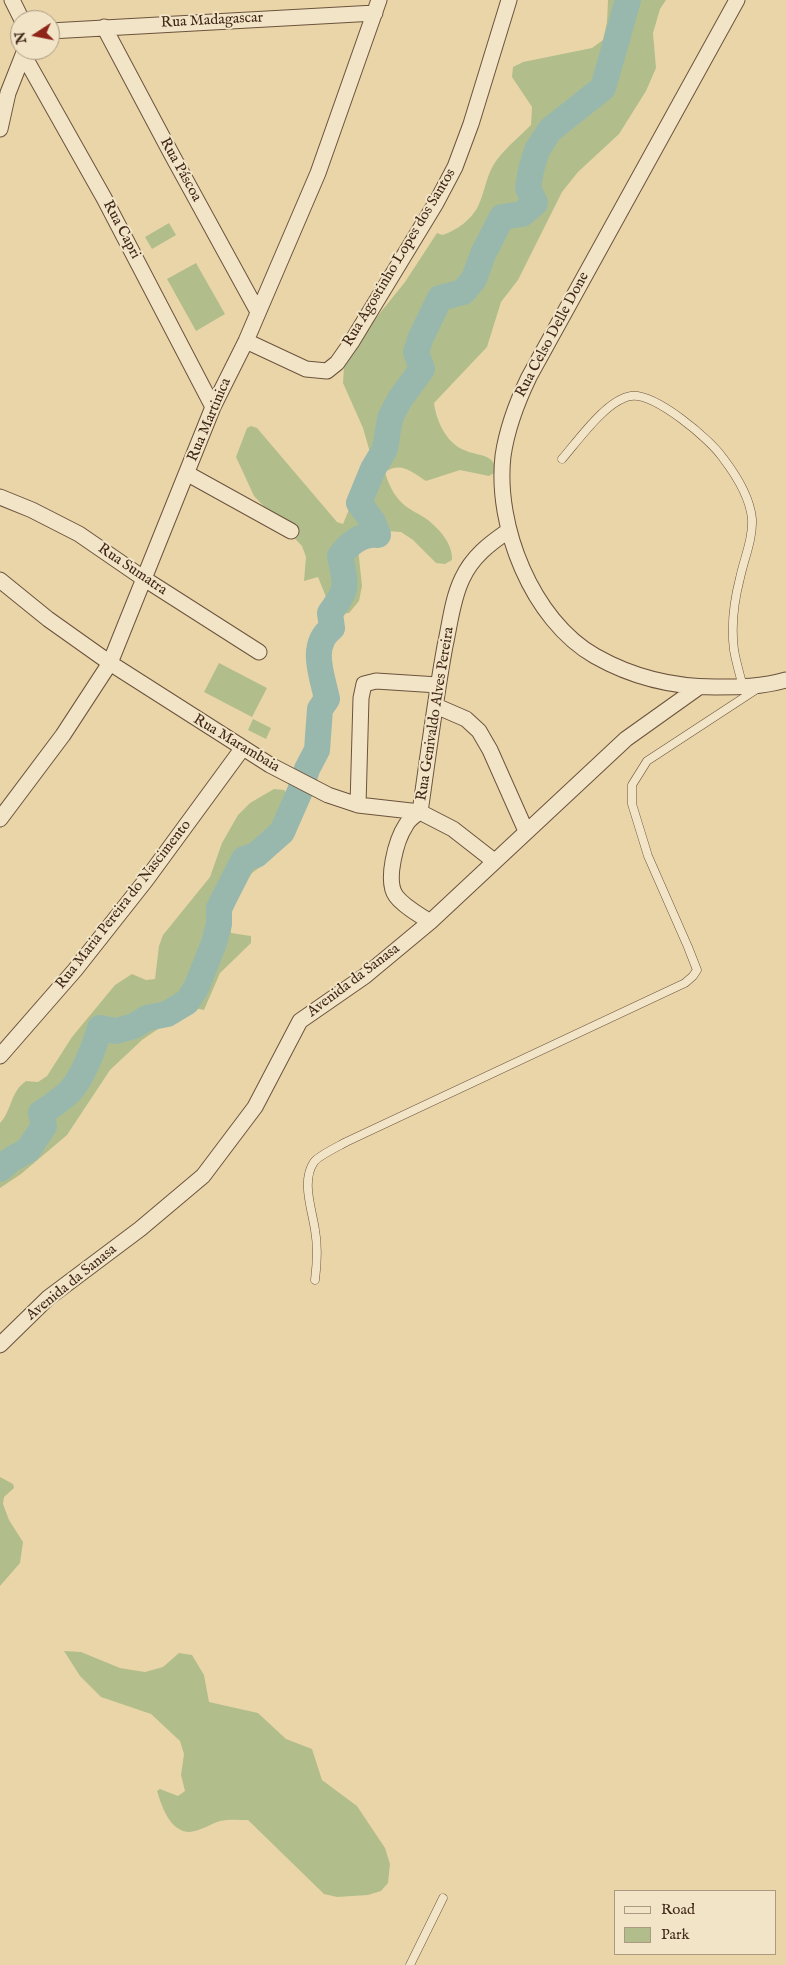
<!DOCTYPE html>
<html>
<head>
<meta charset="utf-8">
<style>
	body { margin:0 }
	#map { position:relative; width:786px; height:1965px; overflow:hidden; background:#ead5a9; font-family:"IM FELL English",serif }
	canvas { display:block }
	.legend { position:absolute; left:614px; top:1890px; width:162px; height:65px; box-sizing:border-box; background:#f1e4c7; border:1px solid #ab9981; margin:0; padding:6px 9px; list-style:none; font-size:15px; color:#422819 }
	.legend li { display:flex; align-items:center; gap:10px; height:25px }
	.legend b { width:25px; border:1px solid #ab9981 }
	.north { position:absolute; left:10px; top:10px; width:50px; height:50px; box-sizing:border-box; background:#f1e4c7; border:1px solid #ab9981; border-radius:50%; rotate:259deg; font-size:14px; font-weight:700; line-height:20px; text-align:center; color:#422819 }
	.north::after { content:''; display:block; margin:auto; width:18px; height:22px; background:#8f2418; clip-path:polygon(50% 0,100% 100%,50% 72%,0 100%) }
</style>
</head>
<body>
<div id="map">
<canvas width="786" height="1965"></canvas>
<ul class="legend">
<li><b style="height:6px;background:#f1e4c7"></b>Road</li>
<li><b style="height:14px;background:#b1be8c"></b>Park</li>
</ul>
<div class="north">N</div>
</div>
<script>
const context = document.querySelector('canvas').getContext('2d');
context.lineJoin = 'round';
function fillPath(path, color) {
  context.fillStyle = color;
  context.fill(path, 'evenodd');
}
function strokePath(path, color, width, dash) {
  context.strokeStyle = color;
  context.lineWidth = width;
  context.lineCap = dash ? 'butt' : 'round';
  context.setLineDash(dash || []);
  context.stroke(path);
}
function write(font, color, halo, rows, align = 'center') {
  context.font = font + ' "IM FELL English",serif';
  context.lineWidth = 4;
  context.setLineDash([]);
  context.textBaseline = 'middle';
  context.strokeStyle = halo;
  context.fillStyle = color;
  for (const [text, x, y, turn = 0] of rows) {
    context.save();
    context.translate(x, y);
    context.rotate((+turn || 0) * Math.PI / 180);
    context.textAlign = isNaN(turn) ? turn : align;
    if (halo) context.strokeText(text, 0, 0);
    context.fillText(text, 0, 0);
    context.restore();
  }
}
const green = new Path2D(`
	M 608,0 L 666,0 L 660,9 L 653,33 L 656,68 L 646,91 L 619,134 L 578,172 L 562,192 L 518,280 L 501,302 L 487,347 L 434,403 C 436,420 446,443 464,450 C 472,454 483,454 490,459 C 494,462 496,467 496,472 L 489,476 L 460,470 L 426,481 C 412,472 401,461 385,472 C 388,483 393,494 402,503 C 409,510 420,514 428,520 C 440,530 453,544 452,560 L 445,564 L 436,563 L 413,540 L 401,532 L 386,531 L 372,535 L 362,540 L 358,548 L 362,586 L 359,601 L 349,613 L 337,614 L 330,607 L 318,577 L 304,581 L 306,557 L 302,546 L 254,496 L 236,457 L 247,428 L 251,426 L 257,428 L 337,522 L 343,524 L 371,456 L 363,428 L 343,383 L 344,366 L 359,339 L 405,282 L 437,233 L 442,235 C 456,231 473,219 479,204 C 485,191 486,177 494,164 C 503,150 519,137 531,125 L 532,107 L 512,77 L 513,67 L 523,62 L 592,48 L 603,40 L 607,22 Z
	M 169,223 L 176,235 L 152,249 L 145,237 Z
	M 196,263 L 225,314 L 196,331 L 167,279 Z
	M 219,663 L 267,688 L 252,717 L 204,692 Z
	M 253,719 L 271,728 L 266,739 L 248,730 Z
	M 274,789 L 284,790 L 295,803 L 289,825 L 267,862 L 252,873 L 242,887 L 230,917 L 231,933 L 251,936 L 251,943 L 220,973 L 204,1010 L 190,1007 L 142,1040 L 110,1070 L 67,1135 L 21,1174 L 0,1188 L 0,1123 C 12,1110 10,1092 26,1081 L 38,1082 L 47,1076 L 72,1037 L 115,985 L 132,974 L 146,980 L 155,979 L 159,946 L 163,935 L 210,877 L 222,843 L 238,815 L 250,803 Z
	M 0,1477 L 13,1484 L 14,1488 L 4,1497 L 3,1504 L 9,1520 L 23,1542 L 20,1563 L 0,1586 Z
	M 64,1651 L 81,1652 L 120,1668 L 145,1672 L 163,1667 L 179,1653 L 192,1655 L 204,1675 L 209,1702 L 258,1713 L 286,1739 L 312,1749 L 322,1780 L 357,1806 L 385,1848 L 390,1864 L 388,1883 L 381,1891 L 368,1895 L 337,1897 L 324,1894 L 248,1820 C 239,1820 229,1819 220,1821 C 211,1824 200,1831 190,1832 C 170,1832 162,1807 157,1791 L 160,1789 L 178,1796 L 185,1791 L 181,1775 L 184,1754 L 180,1741 L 151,1714 L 101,1697 L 80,1676 Z`);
const river = new Path2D(`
	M 0,1169 L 12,1159 L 28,1150 L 44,1126 L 41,1113 C 52,1106 63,1099 72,1089 C 84,1074 94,1047 100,1028 L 116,1031 L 134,1026 L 147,1018 L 167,1014 L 187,1002 L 196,988 L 214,943 L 219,924 L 219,908 L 244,859 L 256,855 L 282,832 L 300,791 L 307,769 L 317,750 L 320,709 L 327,699 C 322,675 309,645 332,628 L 330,613 C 349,587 346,587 340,556 C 349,544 362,533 378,535 L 373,522 L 359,503 L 373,469 L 385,449 L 390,418 L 400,399 L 422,369 L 416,352 L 421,337 L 440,298 L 463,292 L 474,279 L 483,254 L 502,217 L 522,214 L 535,203 L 528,188 L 531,170 L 537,150 L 550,130 L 603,88 L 628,0`);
const service = new Path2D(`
	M 562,459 C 577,442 607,399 631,396 C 655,393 709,438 723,458 C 736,475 750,497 752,519 C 753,539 744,559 740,578 C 734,601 731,627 734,650 C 736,662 740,675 743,687
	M 315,1280 C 317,1264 318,1246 315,1230 C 312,1209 301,1181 314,1162 C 318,1156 339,1146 346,1142 L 685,983 L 693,976 L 697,970 L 688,947 L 648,856 L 632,804 L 632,785 L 647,761 L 757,689
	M 410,1965 L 443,1898`);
const minor = new Path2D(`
	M 12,0 L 22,20
	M 737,0 L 529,377 C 517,402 507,428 503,456 C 495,526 532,620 595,656 C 632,677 672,687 715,687 C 739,687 762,687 786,680
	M 104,27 L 172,155 L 258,312
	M 50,31 L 375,13
	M 24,56 L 104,198 L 213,407
	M 0,129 L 8,93 L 25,50
	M 246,341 L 306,369 L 327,371 L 337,363 L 351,343 L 436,203 L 455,167 L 471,124 L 509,0
	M 188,474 L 291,531
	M 0,497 L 32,510 L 79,534 L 143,578 L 259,652
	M 0,580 L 48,619 L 110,663 L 270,765 L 328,795 L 358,805 L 420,812 L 453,829 L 494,861
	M 436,706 L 466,719 L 479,731 L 490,750 L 526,831
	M 358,805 L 361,698 L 364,684 L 376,681 L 438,685
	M 0,819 L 63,735 L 110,663 L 213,407 L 246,341 L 318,173 L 379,0
	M 430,922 C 420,915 404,907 396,896 C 385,881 396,840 406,825 C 409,819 414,816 420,812 C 428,757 435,701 445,646 C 450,624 452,600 462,579 C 472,557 489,544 508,531
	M 0,1056 L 75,970 L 146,880 L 242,749
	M 0,1345 L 48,1298 L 140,1229 L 203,1176 L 255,1107 L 300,1021 L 365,976 L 430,922 L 626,739 L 699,687`);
const streetNames = [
	["Rua Madagascar",212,21,-3],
	["Rua Páscoa",180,170,61],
	["Rua Capri",121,230,62],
	["Rua Agostinho Lopes dos Santos",400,258,-59],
	["Rua Celso Delle Done",553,335,-62],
	["Rua Martinica",210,420,-67],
	["Rua Sumatra",132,570,34],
	["Rua Genivaldo Alves Pereira",436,714,-81],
	["Rua Marambaia",236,744,31],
	["Rua Maria Pereira do Nascimento",124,905,-52],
	["Avenida da Sanasa",354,981,-37],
	["Avenida da Sanasa",72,1283,-39]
];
fillPath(green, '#b1be8c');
strokePath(river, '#98b8ad', 26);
strokePath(service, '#6c533d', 9);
strokePath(minor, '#6c533d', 17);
strokePath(service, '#f1e4c7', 8);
strokePath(minor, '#f1e4c7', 15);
write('15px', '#422819', '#f1e4c7', streetNames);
</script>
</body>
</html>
